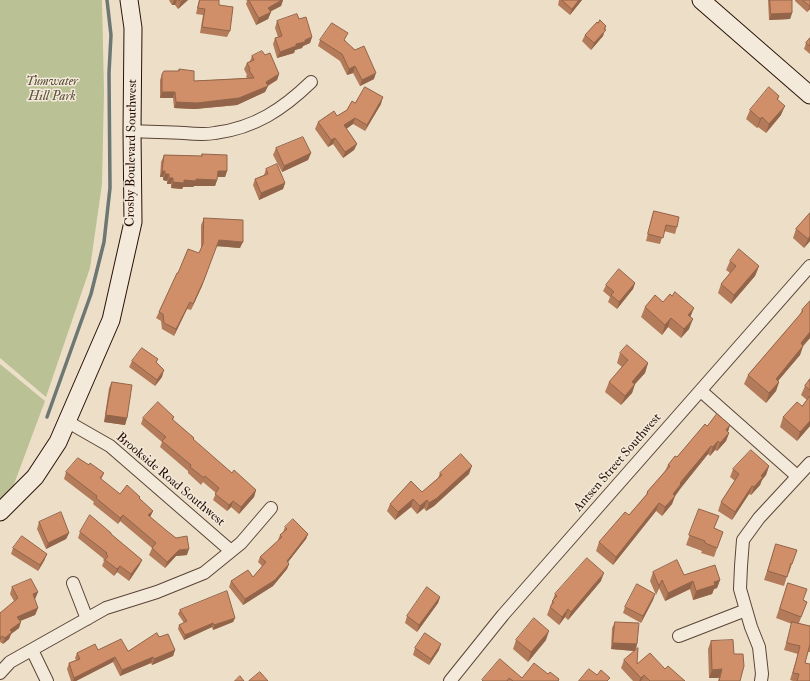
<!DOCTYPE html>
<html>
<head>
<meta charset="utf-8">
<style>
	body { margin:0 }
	canvas { display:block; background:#eddfc7 }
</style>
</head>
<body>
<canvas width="810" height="681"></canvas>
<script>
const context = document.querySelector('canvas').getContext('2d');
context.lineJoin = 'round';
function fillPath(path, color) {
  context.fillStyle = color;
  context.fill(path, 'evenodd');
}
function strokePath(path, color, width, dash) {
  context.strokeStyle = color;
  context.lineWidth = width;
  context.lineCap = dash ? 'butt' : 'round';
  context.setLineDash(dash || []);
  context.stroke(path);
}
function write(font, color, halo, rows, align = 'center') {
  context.font = font + ' "IM FELL Double Pica",serif';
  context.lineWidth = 3;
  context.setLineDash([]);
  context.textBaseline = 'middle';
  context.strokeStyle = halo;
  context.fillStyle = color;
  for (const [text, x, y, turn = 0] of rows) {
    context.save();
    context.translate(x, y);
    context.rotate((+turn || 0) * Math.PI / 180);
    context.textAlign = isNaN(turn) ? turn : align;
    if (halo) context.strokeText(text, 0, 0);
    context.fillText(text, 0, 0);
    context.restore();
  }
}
const green = new Path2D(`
	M 0,0 L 102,0 L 104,92 L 102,184 L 90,268 L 46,397 L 0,358 Z
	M 0,364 L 45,401 L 10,495 L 0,503 Z`);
const stream = new Path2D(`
	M 47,417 L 91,294 L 104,242 L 110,188 L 109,73 L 111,35 L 107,0`);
const street = new Path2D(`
	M 132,131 C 149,132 167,132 184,133 C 194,134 205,135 215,133 C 255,128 283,109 311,82
	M 701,391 L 797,476
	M 68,422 L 110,446 L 231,551
	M 73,583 L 87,619
	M 679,636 L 746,610
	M 32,650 L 47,681
	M 0,673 L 10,662 L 106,608 L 157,592 L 204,573 L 241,543 L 271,508
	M 450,681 L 503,615 L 810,266
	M 761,681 L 762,674 L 759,647 L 751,627 L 740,589 L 741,566 L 743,540 L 759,518 L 810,463`);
const secondary = new Path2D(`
	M 701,0 L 810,95
	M 0,512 L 35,477 L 58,442 L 111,320 L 133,222 L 132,131 L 133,28 L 129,0`);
const wall = new Path2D(`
	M 169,0 L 188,0 L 178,9 L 175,5 L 172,5 L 170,2 Z
	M 199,0 L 219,0 L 219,5 L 230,31 L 227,37 L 200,33 L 203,15 L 196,14 Z
	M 246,0 L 283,0 L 281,6 L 270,11 L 271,12 L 268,19 L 256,25 L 246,4 L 247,1 Z
	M 559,0 L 582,0 L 570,15 L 558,5 Z
	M 768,0 L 792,0 L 792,13 L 790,19 L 769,20 Z
	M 795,0 L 810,0 L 810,9 L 807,12 L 795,1 Z
	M 299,19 L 312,37 L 310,43 L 303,46 L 302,48 L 295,50 L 294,53 L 277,58 L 273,44 L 275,38 L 278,37 L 275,28 L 277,21 Z
	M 606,26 L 603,36 L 591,50 L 582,41 L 585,35 Z
	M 810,38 L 810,54 L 804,49 L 806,43 Z
	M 320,40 L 345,40 L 374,79 L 360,86 L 353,73 L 347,75 L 340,61 L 318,46 Z
	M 265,55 L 279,74 L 277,80 L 268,86 L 265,92 L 237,105 L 195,109 L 174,108 L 173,98 L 160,98 L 160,80 L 162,74 L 178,71 L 179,69 L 194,81 L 247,78 L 246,76 L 247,75 L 244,69 L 247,63 L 250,61 L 252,56 Z
	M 779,96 L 778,100 L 781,115 L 766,133 L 758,127 L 757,128 L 746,119 L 750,110 Z
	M 355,103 L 381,104 L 365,131 L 353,124 L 346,129 L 357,144 L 354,150 L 343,158 L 333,144 L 328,147 L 315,129 L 318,122 L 337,116 L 347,110 Z
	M 276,148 L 311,153 L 308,160 L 282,172 L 273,155 Z
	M 202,154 L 227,171 L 225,177 L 217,177 L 217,180 L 215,186 L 194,186 L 193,187 L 183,187 L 182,189 L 171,188 L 171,184 L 167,184 L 167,181 L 163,180 L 163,177 L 160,177 L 161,162 L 164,155 L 201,156 Z
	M 266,169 L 285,183 L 283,189 L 259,200 L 253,185 L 255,179 L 264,175 Z
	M 654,211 L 677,227 L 675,234 L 664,231 L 660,244 L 646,241 L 652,217 Z
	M 810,213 L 810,241 L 804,248 L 793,238 L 796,229 Z
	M 204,218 L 240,248 L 216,246 L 202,286 L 191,310 L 187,309 L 174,336 L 162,329 L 161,321 L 156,318 L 159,312 L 178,273 L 199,253 L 201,249 L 201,225 Z
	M 730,261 L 759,266 L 755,276 L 731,304 L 718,293 L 721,284 L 730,273 L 726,270 Z
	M 635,283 L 633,289 L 617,309 L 608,302 L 610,297 L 603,291 L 606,285 Z
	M 810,301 L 810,338 L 803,346 L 800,355 L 778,381 L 779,382 L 776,391 L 766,403 L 744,384 L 748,375 L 799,316 L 802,310 Z
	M 663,302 L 691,317 L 689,329 L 681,338 L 668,327 L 662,335 L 641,317 L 645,307 Z
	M 620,353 L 648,363 L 645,373 L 635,384 L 632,393 L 621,405 L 605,392 L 609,382 L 622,367 L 617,363 Z
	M 158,359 L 156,363 L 162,377 L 155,386 L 129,367 L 132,361 Z
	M 810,379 L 810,426 L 797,441 L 780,427 L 783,417 L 802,406 L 807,400 L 801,395 L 805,386 Z
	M 112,382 L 127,418 L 125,425 L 104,422 L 109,388 Z
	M 174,417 L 173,420 L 194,438 L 193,440 L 232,473 L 256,490 L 254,497 L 239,514 L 231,507 L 227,511 L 213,500 L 216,493 L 203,482 L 201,485 L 188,473 L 188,471 L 160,447 L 162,442 L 141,424 L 143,418 Z
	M 730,425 L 728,432 L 729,433 L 726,441 L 717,451 L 715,450 L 710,456 L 708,454 L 680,489 L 678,492 L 675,496 L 672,504 L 662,516 L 656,511 L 613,565 L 596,551 L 599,542 L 629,515 L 646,495 L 647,492 L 665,471 L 668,465 L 677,457 L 707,426 Z
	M 769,466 L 766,475 L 762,480 L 760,485 L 751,495 L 749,494 L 732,520 L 718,511 L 721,502 L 735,481 L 730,477 L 733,469 Z
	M 66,472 L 104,473 L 101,480 L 120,494 L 139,499 L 153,511 L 150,517 L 187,555 L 176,556 L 165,568 L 149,555 L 152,548 L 120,521 L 118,524 L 93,504 L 94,502 L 64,479 Z
	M 440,473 L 469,474 L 434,506 L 426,511 L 424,508 L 417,514 L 411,507 L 395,520 L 387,511 L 390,504 L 422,492 L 438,478 Z
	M 699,509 L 714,528 L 723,532 L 714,557 L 701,553 L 702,551 L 686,545 Z
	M 39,522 L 69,533 L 66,539 L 46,549 L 37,529 Z
	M 285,527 L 308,534 L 306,539 L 288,562 L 289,564 L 287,569 L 273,586 L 243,605 L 229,587 L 231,581 L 253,577 L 262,566 L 258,562 L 260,557 L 278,541 L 278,540 L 280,535 L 283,532 Z
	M 80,532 L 111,534 L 142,560 L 139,566 L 129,581 L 117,572 L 114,576 L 102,566 L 104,561 L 103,560 L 104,559 L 78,538 Z
	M 776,544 L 792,564 L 789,573 L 788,573 L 784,586 L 764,580 Z
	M 13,548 L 47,554 L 44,561 L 38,571 L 11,554 Z
	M 653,572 L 684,575 L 720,580 L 717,588 L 714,589 L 712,594 L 693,600 L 690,589 L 665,601 L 659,588 L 656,595 L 650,581 Z
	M 601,581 L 568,620 L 565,617 L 559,625 L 547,615 L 555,594 Z
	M 788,583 L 803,600 L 807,602 L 799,623 L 810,626 L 810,652 L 808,652 L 805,663 L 810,681 L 793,681 L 790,680 L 798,654 L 784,650 L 792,624 L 776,618 Z
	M 12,587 L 38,592 L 35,599 L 34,599 L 38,608 L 35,615 L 20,621 L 19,628 L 11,634 L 9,639 L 3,644 L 0,642 L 14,601 L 10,594 Z
	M 655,594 L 653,600 L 641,623 L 623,613 L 625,607 Z
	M 440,597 L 438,603 L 417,632 L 405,623 L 407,616 Z
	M 180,610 L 235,618 L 233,622 L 213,630 L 212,627 L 184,640 L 178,629 L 179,625 L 184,623 L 178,614 Z
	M 615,622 L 637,644 L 636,650 L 637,664 L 665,669 L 685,681 L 633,681 L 621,668 L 624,660 L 634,651 L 611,649 L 612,628 Z
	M 159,637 L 175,650 L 173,656 L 152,665 L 151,663 L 120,676 L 113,662 L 76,681 L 71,681 L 67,669 L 69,663 L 76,660 L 75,658 L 77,653 L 98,650 L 128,651 Z
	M 516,640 L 546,640 L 528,662 L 513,649 Z
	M 711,641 L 734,654 L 740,681 L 718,681 L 719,678 L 709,678 L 708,649 Z
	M 415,648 L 439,650 L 429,665 L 413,655 Z
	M 548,674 L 559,679 L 559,681 L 482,681 L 482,680 L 522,678 Z`);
const shadedWall = new Path2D(`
	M 174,0 L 177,0 L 175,5 L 172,5 Z
	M 183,0 L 188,0 L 178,9 L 181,2 Z
	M 282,0 L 283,0 L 281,6 L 266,14 L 268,8 Z
	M 579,0 L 582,0 L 570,15 L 572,9 Z
	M 810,5 L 810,9 L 807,12 L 810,6 Z
	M 271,12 L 268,19 L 256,25 L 259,18 Z
	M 792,13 L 790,19 L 769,20 L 771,14 Z
	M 606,26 L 603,36 L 591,50 L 594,43 Z
	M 312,37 L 310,43 L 303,46 L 302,48 L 295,50 L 294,53 L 277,58 L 280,52 L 305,40 Z
	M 355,66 L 353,73 L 347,75 L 349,69 Z
	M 376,73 L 374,79 L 360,86 L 362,80 Z
	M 279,74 L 277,80 L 265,87 L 268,86 L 265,92 L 237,105 L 195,109 L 174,108 L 176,102 L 266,82 Z
	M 162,92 L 175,92 L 173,98 L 160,98 Z
	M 383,97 L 381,104 L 365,131 L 367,125 Z
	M 785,106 L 781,115 L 766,133 L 769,124 Z
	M 762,117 L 758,127 L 757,128 L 760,119 Z
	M 355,118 L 353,124 L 342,132 L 344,125 Z
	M 335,138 L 333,144 L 328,147 L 331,140 Z
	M 357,144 L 354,150 L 343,158 L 345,152 Z
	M 311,153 L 308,160 L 282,172 L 284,166 Z
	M 162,171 L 165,171 L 163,177 L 160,177 Z
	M 218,171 L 227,171 L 225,177 L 215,177 Z
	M 165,174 L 169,174 L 167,181 L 163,180 Z
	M 169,178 L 173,178 L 171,184 L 167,184 Z
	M 196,179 L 217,180 L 215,186 L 194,186 L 193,187 L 183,187 L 182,189 L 171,188 L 173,182 Z
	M 285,183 L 283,189 L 259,200 L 261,193 Z
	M 810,236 L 810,241 L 804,248 L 808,239 Z
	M 219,240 L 243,242 L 240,248 L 216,246 L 202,286 L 191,310 Z
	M 759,266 L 755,276 L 731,304 L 734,295 Z
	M 635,283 L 633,289 L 617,309 L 619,302 Z
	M 190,302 L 187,309 L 174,336 L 176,329 Z
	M 694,308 L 690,318 L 688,315 Z
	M 671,318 L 668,327 L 662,335 L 665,325 Z
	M 693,319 L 689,329 L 681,338 L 684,329 Z
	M 810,332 L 810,338 L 797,353 L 801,343 Z
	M 803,346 L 800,355 L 772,388 L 776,379 Z
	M 648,363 L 645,373 L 635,384 L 632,393 L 621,405 L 625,396 L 632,382 Z
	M 164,370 L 162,377 L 155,386 L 157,380 Z
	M 779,382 L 776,391 L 766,403 L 769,393 Z
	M 106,415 L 127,418 L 125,425 L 104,422 Z
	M 810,421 L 810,426 L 797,441 L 800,432 Z
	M 730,425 L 727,434 L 726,430 Z
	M 729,433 L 726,441 L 717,451 L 720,443 Z
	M 718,441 L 715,450 L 710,456 L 713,447 Z
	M 711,446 L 708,454 L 680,489 L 678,492 L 675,496 L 672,504 L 662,516 L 665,507 L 673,494 L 680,483 Z
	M 472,466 L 469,474 L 434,506 L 426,511 L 429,503 Z
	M 769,466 L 766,475 L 762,480 L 760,485 L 751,495 L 754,487 L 761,476 Z
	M 752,486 L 749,494 L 732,520 L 735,512 Z
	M 256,490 L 254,497 L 239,514 L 241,507 Z
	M 413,499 L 411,507 L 395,520 L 398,512 Z
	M 427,500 L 424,508 L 417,514 L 420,506 Z
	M 233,501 L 231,507 L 227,511 L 229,505 Z
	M 659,503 L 656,511 L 613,565 L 616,557 Z
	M 153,511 L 150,517 L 148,515 Z
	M 123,515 L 120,521 L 118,524 L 120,518 Z
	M 69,533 L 66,539 L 46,549 L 48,543 Z
	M 308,534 L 306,539 L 285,566 L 287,561 Z
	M 189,549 L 187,555 L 176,556 L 165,568 L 167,562 L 179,550 Z
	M 47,554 L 44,561 L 38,571 L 40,565 Z
	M 142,560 L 139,566 L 129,581 L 131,574 Z
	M 289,564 L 287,569 L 273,586 L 243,605 L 245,599 Z
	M 120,566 L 117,572 L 114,576 L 117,569 Z
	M 604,573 L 601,581 L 568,620 L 571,612 Z
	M 662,580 L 659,588 L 656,595 L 659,586 Z
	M 720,580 L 717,588 L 714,589 L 712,594 L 693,600 L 696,591 L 714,582 Z
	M 693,581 L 690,589 L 665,601 L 668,593 Z
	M 38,592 L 35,599 L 30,601 L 33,594 Z
	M 655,594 L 653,600 L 641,623 L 643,616 Z
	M 440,597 L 438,603 L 417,632 L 419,625 Z
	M 38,608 L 35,615 L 15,623 L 17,617 Z
	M 568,609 L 565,617 L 559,625 L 562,617 Z
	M 235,618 L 233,622 L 213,630 L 214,625 Z
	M 21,622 L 19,628 L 11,634 L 9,639 L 3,644 L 5,638 L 10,630 Z
	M 213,623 L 212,627 L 184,640 L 185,635 Z
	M 549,631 L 546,640 L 528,662 L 531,652 Z
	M 2,636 L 0,642 L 0,638 Z
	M 613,643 L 637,644 L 635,651 L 611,649 Z
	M 441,644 L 439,650 L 429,665 L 431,659 Z
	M 175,650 L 173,656 L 152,665 L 154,659 Z
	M 115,657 L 113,662 L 76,681 L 73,681 L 74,678 Z
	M 153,657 L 151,663 L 120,676 L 122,670 Z
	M 722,669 L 719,678 L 709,678 L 712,670 Z
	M 644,675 L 641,681 L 639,681 L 641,678 Z`);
const building = new Path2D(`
	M 179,0 L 183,0 L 181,2 Z
	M 200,0 L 219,0 L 219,5 L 233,7 L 230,31 L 202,27 L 205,9 L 198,8 Z
	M 249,0 L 282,0 L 268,8 L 271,12 L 259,18 Z
	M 562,0 L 579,0 L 572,9 Z
	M 770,0 L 792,0 L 792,13 L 771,14 Z
	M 803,0 L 810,0 L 810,6 Z
	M 297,14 L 299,19 L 306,17 L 312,37 L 305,40 L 305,42 L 296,44 L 296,46 L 280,52 L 275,38 L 282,36 L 277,21 Z
	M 600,20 L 606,26 L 604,29 L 606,30 L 594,43 L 585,35 L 597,22 L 598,23 Z
	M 332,23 L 348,33 L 344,40 L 355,50 L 364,46 L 376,73 L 362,80 L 355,66 L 349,69 L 342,54 L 320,40 Z
	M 810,38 L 810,46 L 806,43 Z
	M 262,51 L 265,55 L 270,53 L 279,74 L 266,82 L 268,86 L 239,98 L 197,103 L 176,102 L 175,92 L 162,92 L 162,74 L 164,71 L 179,71 L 179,69 L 194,71 L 194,81 L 254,78 L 249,70 L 250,69 L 247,63 L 254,60 L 252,56 Z
	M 365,87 L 383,97 L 367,125 L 355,118 L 344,125 L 357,144 L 345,152 L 335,138 L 331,140 L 318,122 L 334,111 L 337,116 L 347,110 L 352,101 L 355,103 Z
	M 769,87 L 779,96 L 777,99 L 785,106 L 769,124 L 762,117 L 760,119 L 750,110 Z
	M 303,137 L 311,153 L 284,166 L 276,148 Z
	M 202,154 L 227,155 L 227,171 L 218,171 L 217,180 L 196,179 L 196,181 L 184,180 L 184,183 L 173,182 L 173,178 L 169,178 L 169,174 L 165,174 L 165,171 L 162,171 L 164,155 L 202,156 Z
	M 277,164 L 285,183 L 261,193 L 255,179 L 268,174 L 266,169 Z
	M 654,211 L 679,217 L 677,227 L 666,225 L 663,238 L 648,234 Z
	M 810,213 L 810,236 L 808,239 L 796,229 Z
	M 204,218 L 243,220 L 243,242 L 219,240 L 204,280 L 193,304 L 190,302 L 176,329 L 164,323 L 163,314 L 159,312 L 177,273 L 178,273 L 188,249 L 199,253 L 203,244 Z
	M 739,249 L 759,266 L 734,295 L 721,284 L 736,266 L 730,261 Z
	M 619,269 L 635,283 L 619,302 L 611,295 L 614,292 L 606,285 Z
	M 675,292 L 694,308 L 688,315 L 693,319 L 684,329 L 671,318 L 665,325 L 645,307 L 655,295 L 663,302 L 670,294 L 672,296 Z
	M 810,301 L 810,332 L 801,343 L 803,346 L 776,379 L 779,382 L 769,393 L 748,375 L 803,311 L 802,310 Z
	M 627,345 L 648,363 L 632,382 L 635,384 L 625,396 L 609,382 L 628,360 L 620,353 Z
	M 142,348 L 158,359 L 156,362 L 164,370 L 157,380 L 132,361 Z
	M 810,379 L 810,390 L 805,386 Z
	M 112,382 L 132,385 L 127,418 L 106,415 Z
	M 810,396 L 810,421 L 800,432 L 783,417 L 797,402 L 802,406 Z
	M 158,402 L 174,417 L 172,419 L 194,438 L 193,439 L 232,473 L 234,470 L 256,490 L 241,507 L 233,501 L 229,505 L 215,494 L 219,488 L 205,476 L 204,478 L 190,467 L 191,465 L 162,441 L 166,437 L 143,418 Z
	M 717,414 L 730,425 L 726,430 L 729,433 L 720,443 L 718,441 L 713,447 L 711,446 L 680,483 L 681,484 L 673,494 L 675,496 L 665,507 L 659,503 L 616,557 L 599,542 L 625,512 L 629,515 L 648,493 L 647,492 L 670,466 L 668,465 L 675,456 L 677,457 L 705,424 L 707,426 Z
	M 751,450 L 769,466 L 761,476 L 763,477 L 754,487 L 752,486 L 735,512 L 721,502 L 739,474 L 733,469 Z
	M 461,454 L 472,466 L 437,498 L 429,503 L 427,500 L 420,506 L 413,499 L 398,512 L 390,504 L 411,481 L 422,492 L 442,475 L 440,473 Z
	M 78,458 L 89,465 L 90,463 L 104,473 L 100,478 L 120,494 L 127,485 L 140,497 L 139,498 L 153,511 L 148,515 L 167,531 L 176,538 L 187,536 L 189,549 L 179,550 L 167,562 L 152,548 L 156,543 L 123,515 L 120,518 L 96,498 L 97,496 L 66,472 Z
	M 699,509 L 719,516 L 714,528 L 723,532 L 717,548 L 705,543 L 705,541 L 689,535 Z
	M 61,512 L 69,533 L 48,543 L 39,522 Z
	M 90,515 L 111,533 L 111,534 L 142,560 L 131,574 L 120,566 L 117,569 L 105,560 L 108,556 L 106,554 L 107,553 L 80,532 Z
	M 293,519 L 308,534 L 287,561 L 289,564 L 275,580 L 245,599 L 231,581 L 248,570 L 253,577 L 266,562 L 260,557 L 282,537 L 280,535 L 287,529 L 285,527 Z
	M 22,536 L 47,554 L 40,565 L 13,548 Z
	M 776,544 L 797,550 L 792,564 L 791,563 L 787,577 L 768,571 Z
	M 587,558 L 604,573 L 571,612 L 568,609 L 562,617 L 550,607 L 554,602 L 552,601 L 557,596 L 555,594 Z
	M 677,560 L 684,575 L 715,565 L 720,580 L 714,582 L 715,585 L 696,591 L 693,581 L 668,593 L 662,580 L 659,586 L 653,572 Z
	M 31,579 L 38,592 L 33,594 L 38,608 L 17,617 L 21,622 L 10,630 L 12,632 L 5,638 L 2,636 L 0,638 L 0,613 L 18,598 L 12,587 Z
	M 788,583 L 807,589 L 803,600 L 807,602 L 801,617 L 780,609 Z
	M 637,584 L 655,594 L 643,616 L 625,607 Z
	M 427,587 L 440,597 L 419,625 L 407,616 Z
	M 227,591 L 235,618 L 214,625 L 213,623 L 185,635 L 179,625 L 187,621 L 180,610 Z
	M 534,618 L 549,631 L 531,652 L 516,640 Z
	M 615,622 L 639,623 L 637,644 L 613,643 Z
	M 792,622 L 810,626 L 810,644 L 805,663 L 810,664 L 810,681 L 797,681 L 799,674 L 793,673 L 800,646 L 787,643 Z
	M 157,633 L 159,637 L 168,634 L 175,650 L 154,659 L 153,657 L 122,670 L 115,657 L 74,678 L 69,663 L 80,659 L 77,653 L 95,644 L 98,650 L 121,639 L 128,651 Z
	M 425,633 L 441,644 L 431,659 L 415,648 Z
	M 733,640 L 734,654 L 743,654 L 744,666 L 740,681 L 719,681 L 722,669 L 712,670 L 711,641 Z
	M 638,648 L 637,664 L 650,653 L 665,669 L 668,666 L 685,681 L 650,681 L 644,675 L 641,678 L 624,660 Z
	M 500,659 L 522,678 L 534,663 L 548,674 L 550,672 L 559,679 L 558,681 L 513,681 L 509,678 L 507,681 L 483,681 L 482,680 Z
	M 589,669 L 597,675 L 601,670 L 610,678 L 607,681 L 579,681 Z
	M 260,672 L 268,681 L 249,681 Z
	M 240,676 L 244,681 L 235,681 Z`);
const parkNames = [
	["Tumwater",52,82],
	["Hill Park",52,97]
];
const streetNames = [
	["Crosby Boulevard Southwest",132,153,-89],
	["Antsen Street Southwest",618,463,-49],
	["Brookside Road Southwest",170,480,40]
];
fillPath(green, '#bac194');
strokePath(stream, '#6d7774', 3.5);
strokePath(street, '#5a4537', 14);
strokePath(secondary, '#291207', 19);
strokePath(street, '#f3eadb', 12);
strokePath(secondary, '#f3eadb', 17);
fillPath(wall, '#b37b5a');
fillPath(shadedWall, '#92644a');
fillPath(building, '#d08f69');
strokePath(building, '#92644a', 1);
write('italic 13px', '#5c4f38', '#f3eadb', parkNames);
write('13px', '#291207', '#f3eadb', streetNames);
</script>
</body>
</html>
